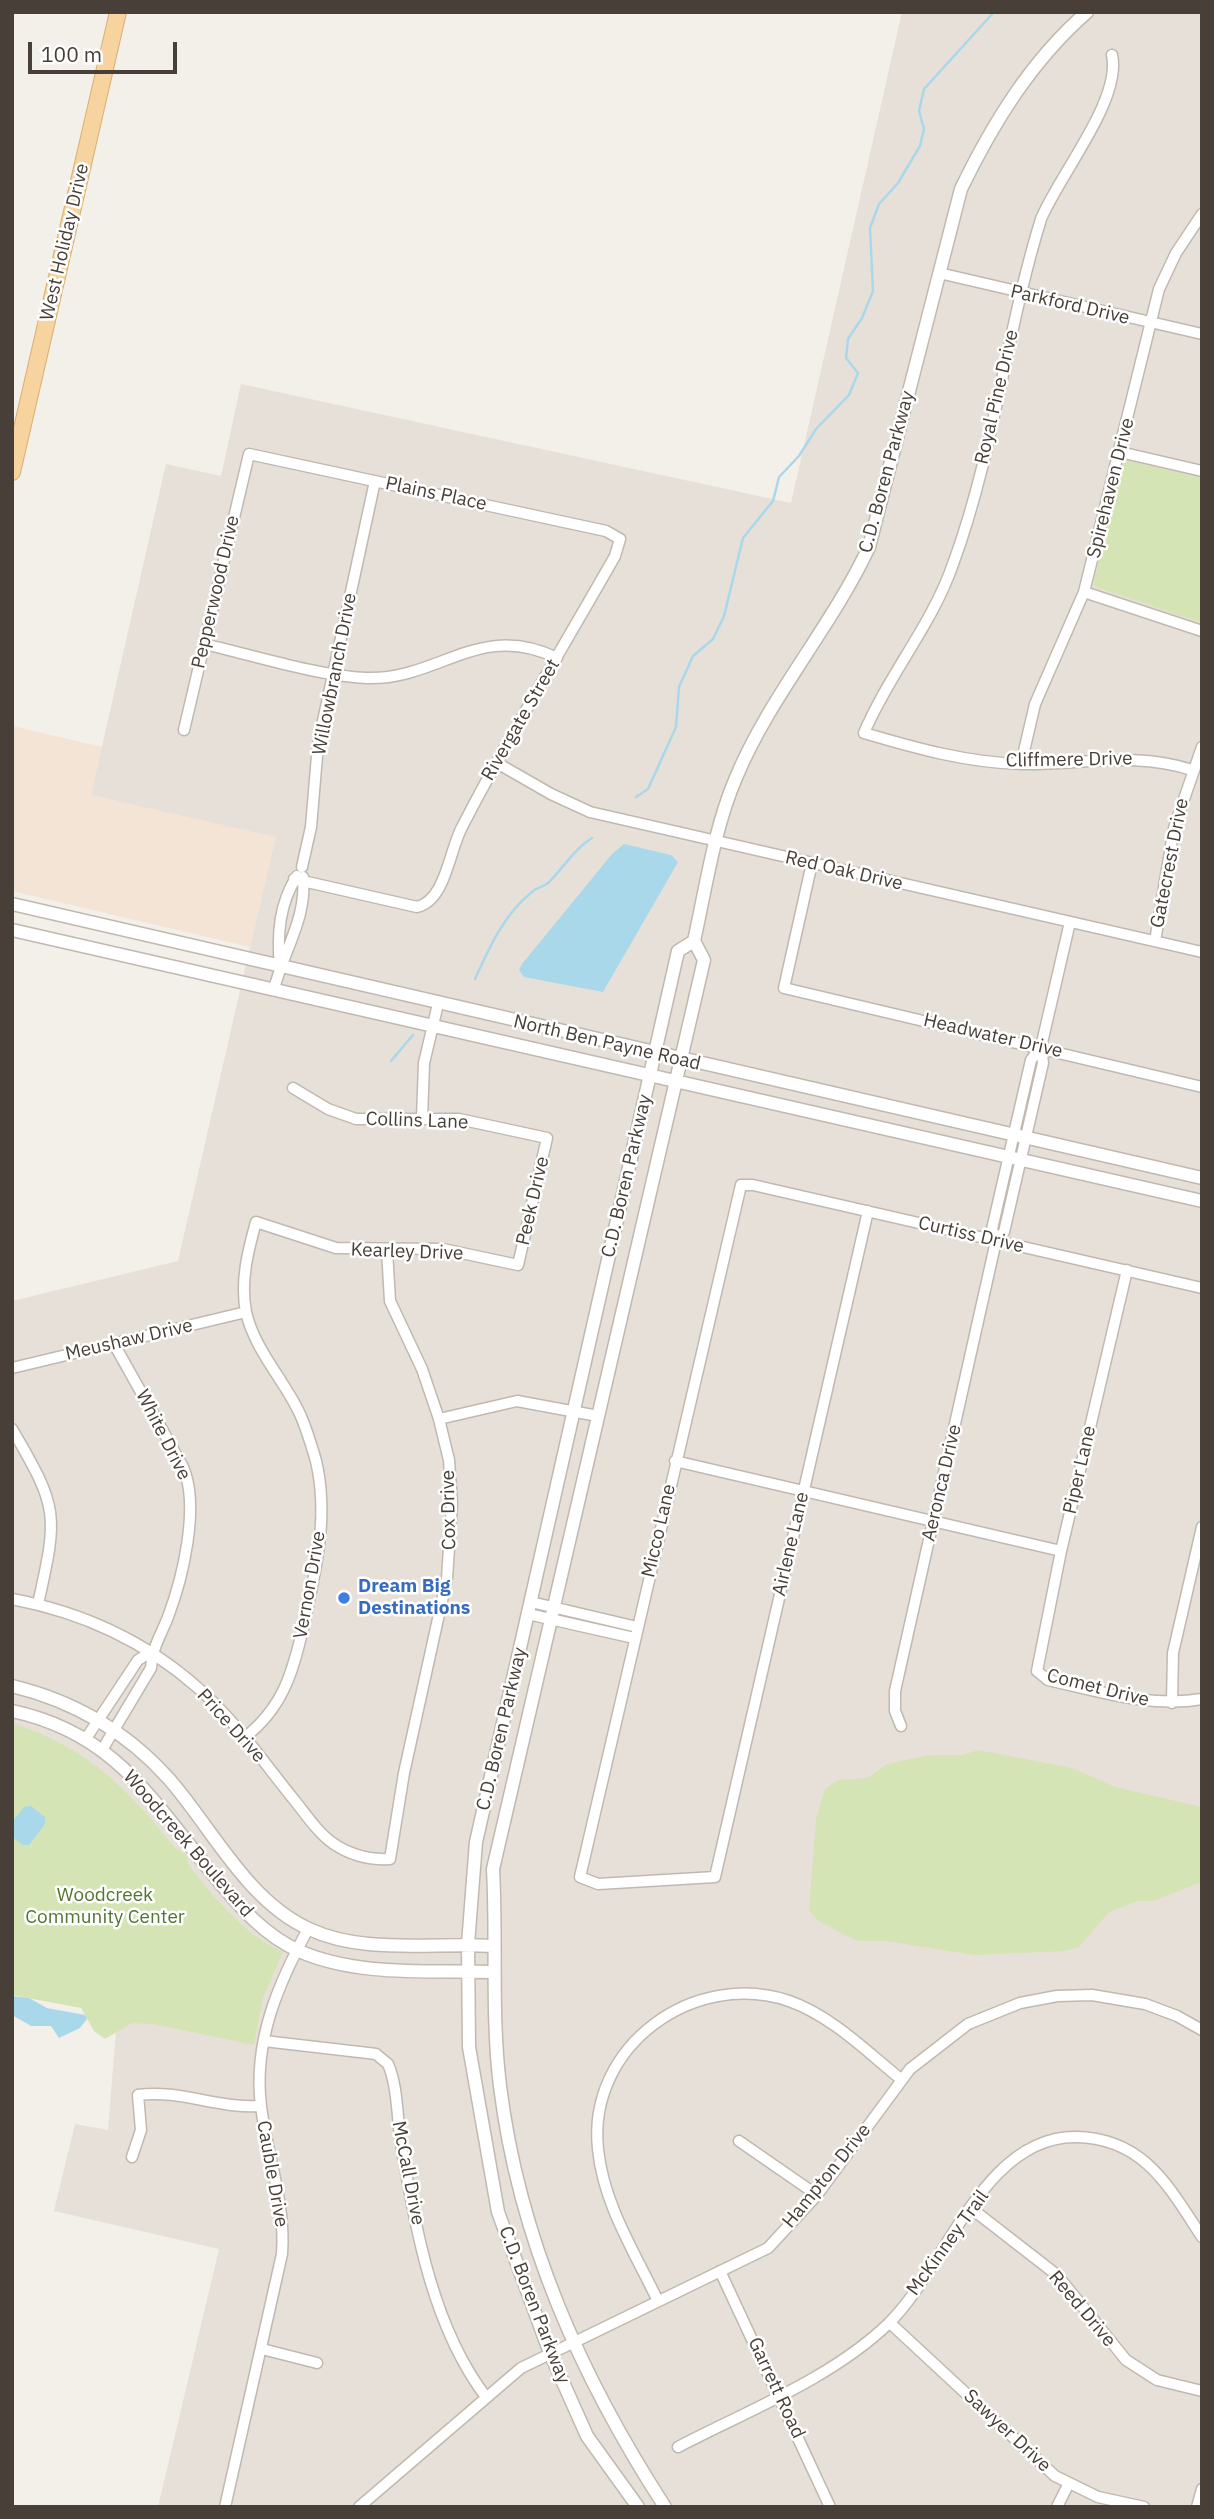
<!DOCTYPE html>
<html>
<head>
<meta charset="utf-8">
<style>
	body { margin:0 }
	#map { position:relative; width:1214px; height:2519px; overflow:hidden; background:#f3efe9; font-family:"IBM Plex Sans",sans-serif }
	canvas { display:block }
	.frame { position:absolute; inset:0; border:14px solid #473f38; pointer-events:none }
	.scale { position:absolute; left:28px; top:42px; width:149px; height:32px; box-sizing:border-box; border:4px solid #473f38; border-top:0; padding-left:9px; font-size:21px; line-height:24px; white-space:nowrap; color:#473f38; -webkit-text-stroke:5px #fff; paint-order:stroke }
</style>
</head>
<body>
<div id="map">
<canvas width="1214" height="2519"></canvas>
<div class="frame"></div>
<div class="scale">100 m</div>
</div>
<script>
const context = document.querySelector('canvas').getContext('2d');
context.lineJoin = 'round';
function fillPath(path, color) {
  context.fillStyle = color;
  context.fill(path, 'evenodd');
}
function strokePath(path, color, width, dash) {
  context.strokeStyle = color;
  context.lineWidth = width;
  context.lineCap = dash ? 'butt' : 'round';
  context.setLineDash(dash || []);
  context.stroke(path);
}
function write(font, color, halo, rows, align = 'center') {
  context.font = font + ' "IBM Plex Sans",sans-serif';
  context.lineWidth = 5;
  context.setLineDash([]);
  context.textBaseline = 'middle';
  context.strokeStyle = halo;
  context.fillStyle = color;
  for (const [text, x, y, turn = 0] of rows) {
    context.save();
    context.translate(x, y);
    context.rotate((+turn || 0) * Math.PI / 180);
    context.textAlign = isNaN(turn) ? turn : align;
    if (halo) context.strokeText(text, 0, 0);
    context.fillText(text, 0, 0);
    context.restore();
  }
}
const residential = new Path2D(`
	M 902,12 L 1202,12 L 1202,2507 L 158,2507 L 219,2249 L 54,2211 L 75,2124 L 108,2130 L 118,2006 L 12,1982 L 12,1301 L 178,1261 L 275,838 L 91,795 L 166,464 L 221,476 L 241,384 L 791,503 Z`);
const commercial = new Path2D(`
	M 12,726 L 102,747 L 91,795 L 276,837 L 250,947 L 12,891 Z`);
const green = new Path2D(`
	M 1129,461 L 1202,478 L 1202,623 L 1096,587 L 1094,583 L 1119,474 L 1124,463 Z
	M 12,1723 C 88,1748 127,1788 175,1848 L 187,1855 L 188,1864 C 216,1900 241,1932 283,1952 L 263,1998 L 254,2045 L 153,2024 L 132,2023 L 105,2039 L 94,2031 L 81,2008 L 12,1995 Z
	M 978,1750 L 1072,1768 L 1115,1787 L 1202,1807 L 1202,1882 L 1153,1901 L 1137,1901 L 1109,1912 L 1079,1947 L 1065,1951 L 974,1955 L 886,1941 L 857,1941 L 820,1922 L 809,1911 L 816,1819 L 825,1789 L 838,1780 L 868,1778 L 887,1764 L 930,1755 L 963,1755 Z`);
const water = new Path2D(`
	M 624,844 L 671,855 L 678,862 L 603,992 L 524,977 L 519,970 L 522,964 L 612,854 Z
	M 31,1806 L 45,1817 L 45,1824 L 29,1845 L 23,1845 L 12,1837 L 12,1822 L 24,1807 Z
	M 12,1996 L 29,1998 L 47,2008 L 85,2015 L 87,2019 L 80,2028 L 59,2038 L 51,2026 L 31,2026 L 12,2015 Z`);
const stream = new Path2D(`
	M 636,797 L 648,789 L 676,727 L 679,687 L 693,656 L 713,639 L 724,616 L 743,538 L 773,501 L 779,477 L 799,456 L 816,429 L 849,395 L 858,373 L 846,358 L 848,339 L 862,318 L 873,291 L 870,228 L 879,204 L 898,183 L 920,146 L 924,129 L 919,111 L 924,89 L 994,12
	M 475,979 C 489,948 504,914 532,892 C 537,887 545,887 550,881 C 565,866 574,849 592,838
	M 391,1061 L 413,1035`);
const minor = new Path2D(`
	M 1112,55 C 1122,100 1059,175 1041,219 C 1006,332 994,453 953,564 C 932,625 889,674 864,733 C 915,748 968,763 1022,764 C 1079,765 1136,751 1192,770
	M 939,273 L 1202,334
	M 1120,452 L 1202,471
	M 1084,592 L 1202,631
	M 204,644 C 252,655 319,676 366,678 C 438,681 479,620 557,658
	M 184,730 L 249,454 L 606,531 L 620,539 L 615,556 C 564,646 509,735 462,827 C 449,851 446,900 417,907 L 294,879
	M 497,763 L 551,794 L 590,812 L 1202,952
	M 1021,764 L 1035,704 L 1084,592 L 1159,289 L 1176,253 L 1202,214
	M 812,863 L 784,988 L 1202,1087
	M 302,867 L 311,827 L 318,744 L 375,481
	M 1155,941 L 1174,828 L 1202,747
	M 280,967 C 277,935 279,904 297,876
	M 274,989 C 284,950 307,918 303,877
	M 422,1118 L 424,1063 L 438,1004
	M 868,1211 L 715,1877 L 598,1884 L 580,1877 L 741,1185 L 753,1185 L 1202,1288
	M 996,1241 L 992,1229 L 1031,1060 L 1041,1047
	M 1127,1270 L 1061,1551 L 1037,1671 L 1048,1680 C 1099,1691 1150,1708 1202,1699
	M 12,1368 L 246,1312
	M 439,1419 L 517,1401 L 598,1416
	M 12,1429 C 59,1509 58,1514 38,1604
	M 675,1461 L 1061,1551
	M 12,1599 C 81,1612 145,1641 198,1688 C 235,1720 264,1763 295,1801 C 307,1816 319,1834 334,1844 C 352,1856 370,1860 390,1859 L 404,1773 L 447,1578 L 452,1504 L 449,1460 L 439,1419 L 422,1369 L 390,1301 L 387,1250
	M 531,1602 L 637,1627
	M 528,1614 L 634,1638
	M 1172,1703 L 1173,1653 L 1202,1527
	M 901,1726 L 895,1711 L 895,1691 L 996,1241 L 1004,1232 L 1043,1063 L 1041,1047 L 1070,922
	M 87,1737 L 138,1660 L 151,1652
	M 244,1738 C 284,1707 293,1671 304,1624 C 316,1570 329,1516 316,1461 C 311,1444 306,1426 298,1410 C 282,1378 254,1348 246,1312 C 240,1281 248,1251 256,1222 L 336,1248 L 443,1249 L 518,1265 L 547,1138 L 459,1119 L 356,1119 L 328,1109 L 293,1088
	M 102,1750 L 151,1668 C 152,1648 161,1635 168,1617 C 183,1577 200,1506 183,1467 L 114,1344
	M 264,2041 L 368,2053 L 376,2054 L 388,2064 C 398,2087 397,2119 401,2144 C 416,2229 432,2326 486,2397
	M 739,2141 L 817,2195
	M 132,2157 L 141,2130 L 138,2095 C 179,2089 219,2109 261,2106
	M 972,2209 L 1057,2275 L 1126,2360 L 1157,2380 L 1202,2391
	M 720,2271 L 830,2507
	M 658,2301 C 635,2253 603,2203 598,2149 C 587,2046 694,1969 789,2001 C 832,2016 867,2052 902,2080
	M 890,2323 L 1055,2476 L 1098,2497 L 1144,2507
	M 262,2349 L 317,2363
	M 678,2447 C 747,2411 832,2378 888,2324 C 946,2268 983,2136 1076,2137 C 1144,2138 1169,2187 1202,2237
	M 225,2507 L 282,2254 C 286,2204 267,2155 261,2106 C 253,2042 278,1984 308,1929
	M 359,2507 L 521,2368 L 768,2248 L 817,2195 L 910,2069 L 968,2024 L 1020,2003 L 1057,1996 L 1092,1995 L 1145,2004 L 1177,2016 L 1202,2030
	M 1057,2507 L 1069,2483
	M 1197,2507 L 1202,2489`);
const tertiary = new Path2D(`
	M 12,904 L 1202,1178
	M 12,930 L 1202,1201
	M 12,1686 C 74,1701 127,1732 169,1779 C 212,1828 247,1901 309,1929 C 365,1955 433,1942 493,1946
	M 12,1711 C 116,1733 153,1802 216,1878 C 240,1907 264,1935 299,1951 C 358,1977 430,1970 493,1972
	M 638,2507 L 587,2436 L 550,2353 L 498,2212 L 469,2047 L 468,1944 L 476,1842 L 678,951 L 694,941
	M 665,2507 C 582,2379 519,2240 500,2086 C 491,2014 497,1941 493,1869 L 704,960 L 694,941 C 706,887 714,830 735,780 C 769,697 831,628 869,547 L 961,189 C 993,123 1031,61 1087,12`);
const primary = new Path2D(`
	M 12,472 L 118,12`);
const markers = [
	[344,1598,7,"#3f7fe0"]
];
const streetNames = [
	["West Holiday Drive",65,242,-77],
	["Parkford Drive",1070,305,13],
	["Royal Pine Drive",997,397,-77],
	["C.D. Boren Parkway",887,472,-75],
	["Spirehaven Drive",1111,488,-76],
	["Plains Place",436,494,12],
	["Pepperwood Drive",216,592,-77],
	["Willowbranch Drive",335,674,-79],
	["Rivergate Street",521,720,-60],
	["Cliffmere Drive",1069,760,-1],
	["Gatecrest Drive",1170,863,-79],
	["Red Oak Drive",844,871,13],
	["Headwater Drive",993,1036,13],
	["North Ben Payne Road",607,1043,13],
	["Collins Lane",417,1121,2],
	["C.D. Boren Parkway",627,1176,-77],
	["Peek Drive",533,1201,-77],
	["Curtiss Drive",971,1235,13],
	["Kearley Drive",407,1252,2],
	["Meushaw Drive",129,1340,-13],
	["White Drive",163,1435,63],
	["Piper Lane",1080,1470,-77],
	["Aeronca Drive",942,1483,-77],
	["Cox Drive",449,1510,-91],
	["Micco Lane",659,1531,-77],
	["Airlene Lane",791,1544,-77],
	["Vernon Drive",310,1585,-80],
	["Comet Drive",1098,1688,14],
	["Price Drive",231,1726,48],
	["C.D. Boren Parkway",502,1729,-77],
	["Woodcreek Boulevard",188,1844,49],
	["McCall Drive",408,2173,79],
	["Cauble Drive",272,2174,80],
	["Hampton Drive",827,2176,-51],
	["McKinney Trail",948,2243,-54],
	["C.D. Boren Parkway",534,2305,69],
	["Reed Drive",1082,2309,50],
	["Garrett Road",776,2388,65],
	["Sawyer Drive",1007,2431,43]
];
const shopNames = [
	["Dream Big",358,1587],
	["Destinations",358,1609]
];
const parkNames = [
	["Woodcreek",105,1896],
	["Community Center",105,1918]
];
fillPath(residential, '#e7e0d8');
fillPath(commercial, '#f3e4d6');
fillPath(green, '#d4e4b5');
fillPath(water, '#aad8eb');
strokePath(stream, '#aad8eb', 2.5);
strokePath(minor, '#c1b9af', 13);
strokePath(tertiary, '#c1b9af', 15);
strokePath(primary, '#dbaf6f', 18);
strokePath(minor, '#fff', 10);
strokePath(tertiary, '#fff', 12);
strokePath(primary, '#f7d49f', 16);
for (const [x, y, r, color] of markers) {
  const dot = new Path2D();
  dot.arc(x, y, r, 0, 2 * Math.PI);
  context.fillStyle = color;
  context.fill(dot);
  strokePath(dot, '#fff', 2.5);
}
write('19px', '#473f38', '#fff', streetNames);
write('bold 19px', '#366cbe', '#fff', shopNames, 'left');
write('19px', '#51752f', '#fff', parkNames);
</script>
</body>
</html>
